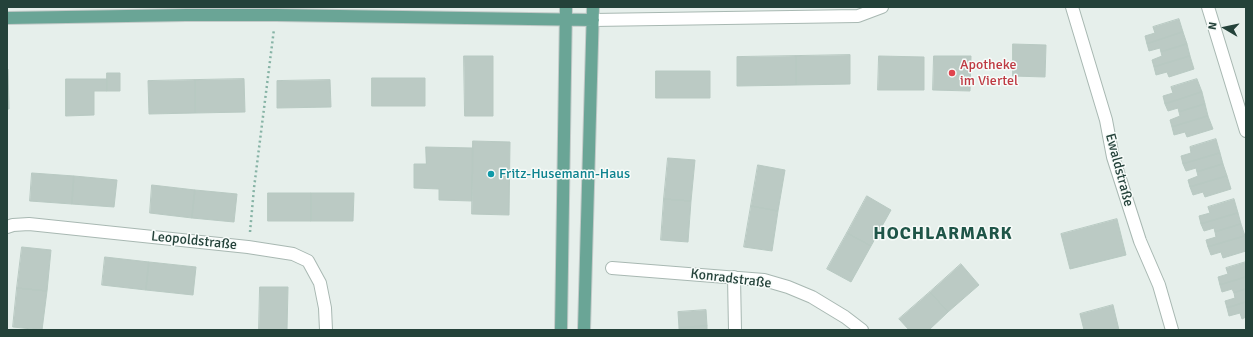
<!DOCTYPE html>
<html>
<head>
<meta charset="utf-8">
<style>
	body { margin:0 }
	#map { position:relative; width:1253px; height:337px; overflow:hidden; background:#e6efeb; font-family:Signika,sans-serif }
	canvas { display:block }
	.frame { position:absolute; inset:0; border:8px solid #24423a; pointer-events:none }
	.north { position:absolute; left:1205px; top:8px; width:40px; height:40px; -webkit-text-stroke:3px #f7fbf9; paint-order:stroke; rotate:279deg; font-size:11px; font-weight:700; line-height:16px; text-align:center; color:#24423a }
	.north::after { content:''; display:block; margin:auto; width:14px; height:18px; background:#24423a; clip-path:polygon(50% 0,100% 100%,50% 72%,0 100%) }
</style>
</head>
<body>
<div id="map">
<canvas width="1253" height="337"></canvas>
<div class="frame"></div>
<div class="north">N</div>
</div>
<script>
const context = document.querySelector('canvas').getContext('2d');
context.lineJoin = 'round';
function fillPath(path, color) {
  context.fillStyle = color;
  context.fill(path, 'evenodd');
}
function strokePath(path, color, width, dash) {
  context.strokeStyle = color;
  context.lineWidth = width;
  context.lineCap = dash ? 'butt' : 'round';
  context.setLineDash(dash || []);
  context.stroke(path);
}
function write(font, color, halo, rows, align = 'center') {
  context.font = font + ' Signika,sans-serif';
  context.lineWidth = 3;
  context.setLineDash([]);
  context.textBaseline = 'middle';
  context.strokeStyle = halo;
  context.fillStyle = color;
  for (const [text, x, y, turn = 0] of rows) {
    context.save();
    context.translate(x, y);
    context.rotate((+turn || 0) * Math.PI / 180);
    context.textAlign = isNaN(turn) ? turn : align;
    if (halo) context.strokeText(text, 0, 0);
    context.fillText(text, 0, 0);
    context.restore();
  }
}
const building = new Path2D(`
	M 1179,19 L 1183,32 L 1147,44 L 1145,36 L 1155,33 L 1153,27 Z
	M 1183,32 L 1187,44 L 1161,52 L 1160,48 L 1149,51 L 1147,44 Z
	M 1013,44 L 1046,45 L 1045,77 L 1013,76 Z
	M 1187,44 L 1190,56 L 1154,67 L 1152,60 L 1162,56 L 1161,52 Z
	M 850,55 L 850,84 L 796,85 L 796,56 Z
	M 464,56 L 493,56 L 493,116 L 465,116 Z
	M 796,56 L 796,85 L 737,86 L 737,57 Z
	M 879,56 L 924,57 L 924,90 L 878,90 Z
	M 934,56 L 971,56 L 970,91 L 933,90 Z
	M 1190,56 L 1194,69 L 1169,77 L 1167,72 L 1156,75 L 1154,67 Z
	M 7,69 L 8,69 L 9,109 L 7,109 Z
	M 656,71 L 710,71 L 710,98 L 656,98 Z
	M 107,73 L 120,73 L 120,91 L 107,91 Z
	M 372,78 L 425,78 L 425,106 L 372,106 Z
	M 66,79 L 107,79 L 107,91 L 94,91 L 94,115 L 66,116 Z
	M 244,79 L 245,112 L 195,113 L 195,80 Z
	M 1197,79 L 1202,92 L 1165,104 L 1163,96 L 1173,93 L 1171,87 Z
	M 195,80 L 195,113 L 149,114 L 148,81 Z
	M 330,80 L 331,107 L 277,108 L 277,81 Z
	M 1202,92 L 1205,104 L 1179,112 L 1178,108 L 1168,111 L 1165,104 Z
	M 1205,104 L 1208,116 L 1172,127 L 1170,120 L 1180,116 L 1179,112 Z
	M 1208,116 L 1213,129 L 1187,137 L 1185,132 L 1174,135 L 1172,127 Z
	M 1216,139 L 1220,153 L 1183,164 L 1181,156 L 1191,153 L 1190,147 Z
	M 473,141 L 510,142 L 509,215 L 472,214 Z
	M 426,147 L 473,148 L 472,201 L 439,200 L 439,189 L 414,188 L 414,164 L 426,164 Z
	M 1220,153 L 1223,164 L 1197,172 L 1196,168 L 1186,171 L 1183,164 Z
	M 668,158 L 695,160 L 691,201 L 664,199 Z
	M 1223,164 L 1227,176 L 1190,187 L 1188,180 L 1198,176 L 1197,172 Z
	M 758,165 L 785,170 L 778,211 L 751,206 Z
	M 32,173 L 74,176 L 72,204 L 30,201 Z
	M 74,176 L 117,180 L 114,207 L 72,204 Z
	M 1227,176 L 1231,189 L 1205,197 L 1203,192 L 1193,195 L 1190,187 Z
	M 152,185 L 195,190 L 192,218 L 150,213 Z
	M 195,190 L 237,194 L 234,222 L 192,218 Z
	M 268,193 L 311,193 L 311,221 L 268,221 Z
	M 311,193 L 354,193 L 353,221 L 311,221 Z
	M 867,196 L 891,210 L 871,246 L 847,233 Z
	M 664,199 L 691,201 L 688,242 L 661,240 Z
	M 1234,199 L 1238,213 L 1201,224 L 1199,216 L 1210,213 L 1208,207 Z
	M 751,206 L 778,211 L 772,251 L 744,247 Z
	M 1238,213 L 1241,224 L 1215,232 L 1214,228 L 1204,231 L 1201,224 Z
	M 1117,219 L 1126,255 L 1070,269 L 1061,234 Z
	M 1241,224 L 1245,236 L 1208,247 L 1206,240 L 1216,237 L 1215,232 Z
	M 847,233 L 871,246 L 851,282 L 827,269 Z
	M 1245,236 L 1246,251 L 1223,258 L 1221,252 L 1211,255 L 1208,247 Z
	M 22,247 L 51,250 L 47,291 L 17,288 Z
	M 105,257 L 149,262 L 146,290 L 102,285 Z
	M 149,262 L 196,267 L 193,295 L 146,290 Z
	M 1246,262 L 1246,277 L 1220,285 L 1218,277 L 1228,274 L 1226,268 Z
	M 961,264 L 979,285 L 948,312 L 930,292 Z
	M 1246,277 L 1246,289 L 1234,293 L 1232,289 L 1222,292 L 1220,285 Z
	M 260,287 L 288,287 L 287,330 L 259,330 Z
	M 17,288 L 47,291 L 42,330 L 13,327 Z
	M 1246,289 L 1246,302 L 1227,308 L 1225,301 L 1235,298 L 1234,293 Z
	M 930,292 L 948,312 L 929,330 L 909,330 L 899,319 Z
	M 1246,302 L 1246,317 L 1242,319 L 1240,313 L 1229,316 L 1227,308 Z
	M 1113,305 L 1119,330 L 1084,330 L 1080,314 Z
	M 706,310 L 707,326 L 679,328 L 678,312 Z
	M 707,326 L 707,330 L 679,330 L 679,328 Z`);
const path = new Path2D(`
	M 250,232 L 254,188 L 274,29`);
const minor = new Path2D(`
	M 1072,7 L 1106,120 L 1113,157 L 1140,241 L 1159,285 L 1172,330
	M 1208,7 L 1246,131
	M 593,20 L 858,16 L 882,7
	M 7,227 L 13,225 L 29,224 L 248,247 L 293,254 L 308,261 L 320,283 L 325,308 L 326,330
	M 612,268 L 764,280 L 788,287 L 812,297 L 845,317 L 862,330
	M 734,277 L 735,330`);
const major = new Path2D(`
	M 7,18 L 186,15 L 276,15 L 593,20
	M 561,330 L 566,7
	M 584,330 L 593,7`);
const markers = [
	[952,73,4,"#e0444e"],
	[491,174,4,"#0f9aa8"]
];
const healthNames = [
	["Apotheke",960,65],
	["im Viertel",960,81]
];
const streetNames = [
	["Ewaldstraße",1119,170,75],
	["Leopoldstraße",194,241,6],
	["Konradstraße",731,279,7]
];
const cultureNames = [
	["Fritz-Husemann-Haus",499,174]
];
const districtNames = [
	["HOCHLARMARK",943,234]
];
fillPath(building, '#bbcac4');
strokePath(building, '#b8c9c2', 1);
strokePath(minor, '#a8b8b2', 14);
strokePath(major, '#c2cac8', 14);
strokePath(path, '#86b3a5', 2.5, [2, 3]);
strokePath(minor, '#fff', 12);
strokePath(major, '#6aa596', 12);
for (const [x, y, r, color] of markers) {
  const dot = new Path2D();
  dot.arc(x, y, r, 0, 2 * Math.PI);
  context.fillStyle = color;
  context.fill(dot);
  strokePath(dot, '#f7fbf9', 1.5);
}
write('14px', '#be3a42', '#f7fbf9', healthNames, 'left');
write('14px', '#24423a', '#f7fbf9', streetNames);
write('14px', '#0d838f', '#f7fbf9', cultureNames, 'left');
context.letterSpacing = '1px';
write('bold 18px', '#1f5548', '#f7fbf9', districtNames);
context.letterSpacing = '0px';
</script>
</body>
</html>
